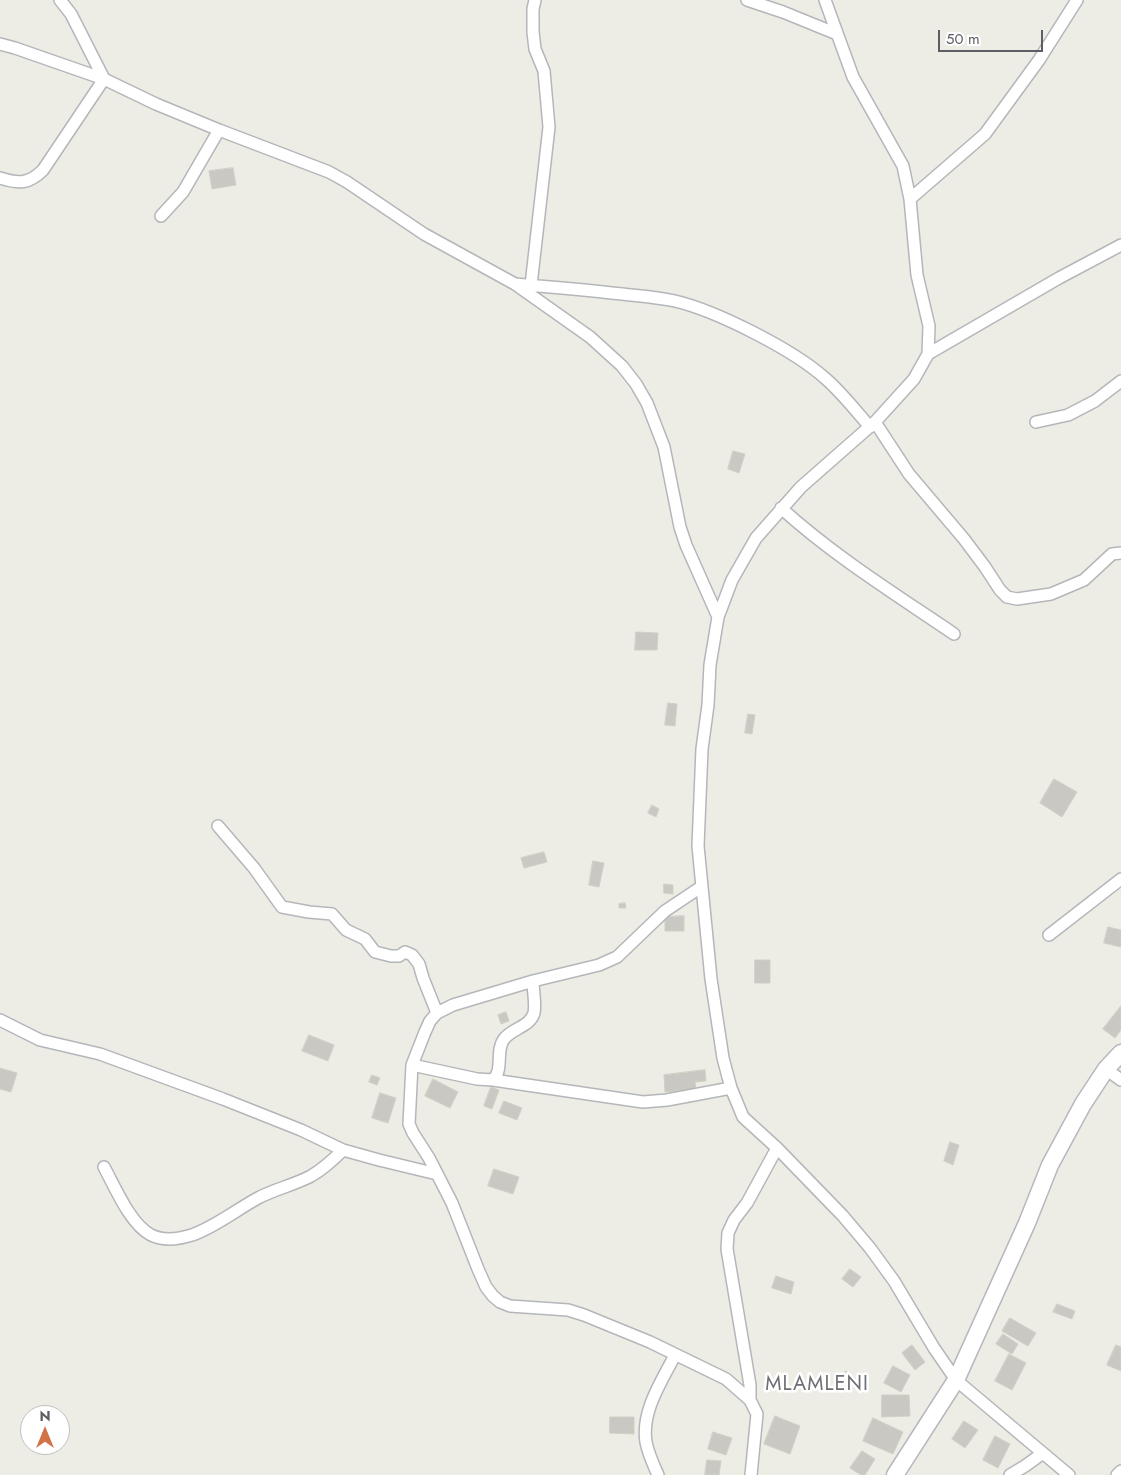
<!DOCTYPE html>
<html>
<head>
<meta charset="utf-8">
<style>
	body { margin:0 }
	#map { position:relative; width:1121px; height:1475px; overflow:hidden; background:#edede5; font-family:Jost,sans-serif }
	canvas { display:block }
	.north { position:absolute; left:20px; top:1405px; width:50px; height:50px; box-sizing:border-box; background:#fff; border:1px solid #bebfc1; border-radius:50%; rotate:0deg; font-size:14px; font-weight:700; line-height:20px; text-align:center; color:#5d5e64 }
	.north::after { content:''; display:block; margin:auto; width:18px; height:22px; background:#d37246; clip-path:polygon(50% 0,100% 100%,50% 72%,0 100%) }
	.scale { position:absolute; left:938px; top:30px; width:105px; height:22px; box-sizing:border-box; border:2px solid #5d5e64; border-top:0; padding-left:6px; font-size:15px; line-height:18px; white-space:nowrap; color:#5d5e64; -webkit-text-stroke:4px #fff; paint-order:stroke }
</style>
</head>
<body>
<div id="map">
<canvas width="1121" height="1475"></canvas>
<div class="north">N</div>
<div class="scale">50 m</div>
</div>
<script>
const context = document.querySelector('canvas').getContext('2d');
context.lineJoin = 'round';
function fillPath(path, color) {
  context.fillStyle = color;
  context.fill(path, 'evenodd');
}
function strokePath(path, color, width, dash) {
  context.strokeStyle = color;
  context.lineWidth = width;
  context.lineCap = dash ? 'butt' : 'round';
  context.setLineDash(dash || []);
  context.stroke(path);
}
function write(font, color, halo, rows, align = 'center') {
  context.font = font + ' Jost,sans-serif';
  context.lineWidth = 5;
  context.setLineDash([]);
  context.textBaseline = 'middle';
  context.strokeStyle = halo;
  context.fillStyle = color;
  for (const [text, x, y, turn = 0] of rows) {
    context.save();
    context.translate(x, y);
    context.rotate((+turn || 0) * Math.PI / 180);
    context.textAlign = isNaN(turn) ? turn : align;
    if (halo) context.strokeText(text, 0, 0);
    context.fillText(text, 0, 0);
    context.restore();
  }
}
const building = new Path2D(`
	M 233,168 L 236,185 L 212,189 L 209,171 Z
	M 733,451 L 745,454 L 739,473 L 728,469 Z
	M 636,632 L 658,633 L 657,650 L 635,650 Z
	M 668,703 L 677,704 L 675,726 L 665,725 Z
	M 748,714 L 755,715 L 752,734 L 745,733 Z
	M 1054,779 L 1077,792 L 1062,817 L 1040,803 Z
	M 652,805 L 659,809 L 656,817 L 648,813 Z
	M 544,852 L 547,862 L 524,868 L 521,858 Z
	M 593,861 L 604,863 L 599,887 L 589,885 Z
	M 664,884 L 673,885 L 673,894 L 664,893 Z
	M 625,903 L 626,908 L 619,908 L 619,904 Z
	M 684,916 L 684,931 L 665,931 L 665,917 Z
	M 1108,927 L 1121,930 L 1121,947 L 1104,943 Z
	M 755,960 L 770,960 L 770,983 L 755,983 Z
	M 1121,1006 L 1121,1030 L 1115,1038 L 1103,1029 Z
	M 506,1012 L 509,1021 L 501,1024 L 498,1015 Z
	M 309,1035 L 334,1045 L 328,1061 L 302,1051 Z
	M 0,1068 L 17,1073 L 11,1092 L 0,1089 Z
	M 705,1070 L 706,1081 L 695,1082 L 696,1089 L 665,1092 L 664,1075 Z
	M 372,1075 L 380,1078 L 377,1085 L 369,1082 Z
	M 433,1079 L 458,1092 L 450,1108 L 425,1096 Z
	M 491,1087 L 499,1090 L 492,1109 L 484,1106 Z
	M 380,1093 L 396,1098 L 388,1123 L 372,1118 Z
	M 504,1101 L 522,1108 L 517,1120 L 499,1113 Z
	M 950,1142 L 959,1145 L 953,1165 L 944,1161 Z
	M 494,1169 L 519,1177 L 513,1194 L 488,1186 Z
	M 850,1269 L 861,1277 L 853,1287 L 842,1279 Z
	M 776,1276 L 794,1282 L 791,1294 L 772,1288 Z
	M 1057,1304 L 1075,1311 L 1072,1319 L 1053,1312 Z
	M 1010,1318 L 1036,1333 L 1028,1346 L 1002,1331 Z
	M 1003,1334 L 1018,1344 L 1012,1354 L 996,1344 Z
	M 912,1345 L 925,1362 L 915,1370 L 902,1353 Z
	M 1116,1345 L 1121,1347 L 1121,1371 L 1107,1365 Z
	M 1009,1354 L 1026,1363 L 1012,1390 L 995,1381 Z
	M 893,1366 L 910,1375 L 901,1392 L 884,1383 Z
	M 846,1371 L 856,1379 L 850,1387 L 840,1379 Z
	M 882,1395 L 909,1395 L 910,1416 L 882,1417 Z
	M 775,1416 L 800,1426 L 790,1454 L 764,1444 Z
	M 610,1417 L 634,1417 L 634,1434 L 610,1433 Z
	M 873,1418 L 903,1432 L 893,1454 L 863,1441 Z
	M 964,1421 L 978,1430 L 965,1448 L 952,1439 Z
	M 713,1432 L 732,1438 L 726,1455 L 708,1449 Z
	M 995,1436 L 1010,1444 L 998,1468 L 983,1460 Z
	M 862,1451 L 875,1459 L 865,1475 L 861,1475 L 850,1468 Z
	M 707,1460 L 721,1461 L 719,1475 L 705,1475 Z`);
const minor = new Path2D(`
	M 747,0 L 783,12 L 837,34
	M 825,0 L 853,77 L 903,166 L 910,199 L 917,275 L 929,326 L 928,354 L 914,379 L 875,422 L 801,487 L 756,538 L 732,580 L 718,617 L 710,665 L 708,705 L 702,749 L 698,846 L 711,979 L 723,1058 L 731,1088 L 743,1117 L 777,1148 L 843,1216 L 870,1248 L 894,1281 L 934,1348 L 956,1380 L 1069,1475
	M 0,44 L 15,48 L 104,79 L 156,104 L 219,130 L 329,172 L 347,182 L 424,234 L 515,284 L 590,337 L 622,366 L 636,384 L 647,403 L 664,447 L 680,527 L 686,545 L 718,617
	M 0,178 C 19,184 29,184 43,170 L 104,79 L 71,14 L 60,0
	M 910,199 L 985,134 L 1039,60 L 1077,0
	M 161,216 L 183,192 L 219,130
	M 515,284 C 551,287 586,290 622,294 C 639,296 657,297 675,301 C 717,311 794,350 826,379 C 842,393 856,411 870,427
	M 531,285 L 549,127 L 544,71 L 535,49 L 533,32 L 533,9 L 535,0
	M 928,354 L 1059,278 L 1121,245
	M 875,422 L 909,474 L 964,539 L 985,567 L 1000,590 L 1007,597 L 1017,599 L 1051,594 L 1084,580 L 1112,554 L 1121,553
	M 1036,422 L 1068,415 L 1095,401 L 1121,381
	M 781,508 C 834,556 895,594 954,634
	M 218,826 L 254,868 L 282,907 L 309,912 L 332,914 L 346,930 L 365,939 L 375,952 L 391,956 L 399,956 L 405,952 L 412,955 L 419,964 L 423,978 L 437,1013
	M 701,887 L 665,911 L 617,957 L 599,965 L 533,981 L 453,1005 L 437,1013 L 430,1021 L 425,1032 L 412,1065 L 409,1124 L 413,1133 L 429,1158 L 452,1203 L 478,1269 L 486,1287 L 493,1296 L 500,1302 L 510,1306 L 568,1310 L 584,1315 L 650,1342 L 726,1379 L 750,1400 L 757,1414 L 751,1475
	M 1049,935 L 1121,879
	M 0,1020 L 40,1040 L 100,1054 L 223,1099 L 301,1130 L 343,1150 L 379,1160 L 437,1174
	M 412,1065 L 477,1079 L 493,1080 C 504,1069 495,1051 504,1039 C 512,1028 530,1027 534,1013 C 536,1004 533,991 533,981
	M 1106,1069 L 1121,1080
	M 493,1080 L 643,1102 L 667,1100 L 731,1088
	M 104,1167 C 115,1187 130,1224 151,1235 C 163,1241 179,1239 192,1235 C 215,1227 236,1210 258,1198 C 275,1189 294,1185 311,1176 C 323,1169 333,1160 343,1150
	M 750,1400 L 750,1385 L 727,1249 L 728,1233 L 734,1220 L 747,1203 L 777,1148
	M 658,1475 C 653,1464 648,1453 646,1442 C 641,1411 662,1381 675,1355
	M 1010,1475 L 1025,1466 L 1043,1453
	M 1117,1475 L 1121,1471`);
const secondary = new Path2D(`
	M 895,1475 L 956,1380 L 1027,1223 L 1050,1165 L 1083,1104 L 1106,1069 L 1121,1053`);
const quarterNames = [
	["MLAMLENI",817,1385]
];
fillPath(building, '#c9c8c2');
strokePath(building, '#d1d0c4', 1);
strokePath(minor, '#b5b6ba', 14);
strokePath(secondary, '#b7b7bd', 19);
strokePath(minor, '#fff', 11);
strokePath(secondary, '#fff', 16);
context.letterSpacing = '1px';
write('20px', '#6e7076', '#fff', quarterNames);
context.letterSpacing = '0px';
</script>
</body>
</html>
